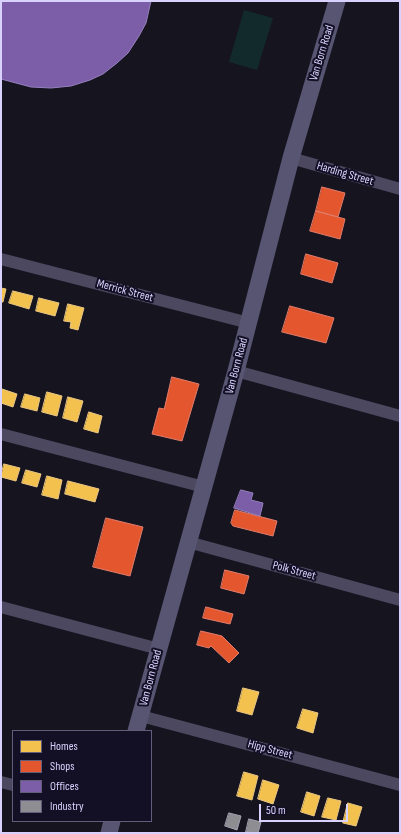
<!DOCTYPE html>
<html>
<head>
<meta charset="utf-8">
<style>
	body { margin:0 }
	#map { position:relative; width:401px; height:834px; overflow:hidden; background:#16141f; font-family:"Sofia Sans Condensed",sans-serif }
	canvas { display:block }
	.frame { position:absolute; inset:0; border:2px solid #d9d2fe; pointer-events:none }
	.legend { position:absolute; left:12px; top:730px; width:140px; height:92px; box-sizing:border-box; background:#130f24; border:1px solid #625d7b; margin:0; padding:5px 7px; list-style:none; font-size:12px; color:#d9d2fe }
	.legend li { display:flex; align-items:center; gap:8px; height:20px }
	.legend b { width:20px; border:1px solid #625d7b }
	.scale { position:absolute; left:259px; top:804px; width:89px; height:18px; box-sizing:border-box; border:2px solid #d9d2fe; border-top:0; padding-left:5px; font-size:12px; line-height:14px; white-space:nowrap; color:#d9d2fe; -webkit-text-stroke:3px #130f24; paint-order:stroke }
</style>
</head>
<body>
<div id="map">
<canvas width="401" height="834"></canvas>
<div class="frame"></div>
<ul class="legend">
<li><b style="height:11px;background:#f2c14e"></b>Homes</li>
<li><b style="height:11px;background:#e4572e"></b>Shops</li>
<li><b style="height:11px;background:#7b5ea7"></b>Offices</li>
<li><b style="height:11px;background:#8d8d92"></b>Industry</li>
</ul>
<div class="scale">50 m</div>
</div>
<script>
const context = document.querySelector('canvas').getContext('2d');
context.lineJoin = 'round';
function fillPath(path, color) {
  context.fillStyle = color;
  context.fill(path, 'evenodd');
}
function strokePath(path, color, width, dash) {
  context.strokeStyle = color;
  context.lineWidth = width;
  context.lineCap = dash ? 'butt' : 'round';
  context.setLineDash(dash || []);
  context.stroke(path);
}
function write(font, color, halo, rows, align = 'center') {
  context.font = font + ' "Sofia Sans Condensed",sans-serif';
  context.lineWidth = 4;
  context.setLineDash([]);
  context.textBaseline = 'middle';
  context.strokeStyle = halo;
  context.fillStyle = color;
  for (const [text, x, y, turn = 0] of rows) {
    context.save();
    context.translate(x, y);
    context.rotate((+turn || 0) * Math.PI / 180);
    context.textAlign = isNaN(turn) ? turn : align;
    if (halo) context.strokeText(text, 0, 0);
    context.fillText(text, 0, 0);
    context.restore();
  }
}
const green = new Path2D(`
	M 244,10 L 273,18 L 257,70 L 229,62 Z`);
const homes = new Path2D(`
	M 1,288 L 6,289 L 3,302 L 1,302 Z
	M 13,291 L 33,296 L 29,309 L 9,303 Z
	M 39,298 L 59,303 L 55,316 L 36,311 Z
	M 68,304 L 84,308 L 78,330 L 70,328 L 71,322 L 64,321 Z
	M 2,389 L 17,394 L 13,407 L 1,403 Z
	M 47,392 L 62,396 L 57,416 L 42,412 Z
	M 25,394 L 40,398 L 37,411 L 21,407 Z
	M 68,397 L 83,401 L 77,422 L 63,418 Z
	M 89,412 L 102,416 L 98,433 L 84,429 Z
	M 4,464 L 20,468 L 16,481 L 1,477 Z
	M 26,470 L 41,474 L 37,487 L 22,483 Z
	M 47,476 L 62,480 L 58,499 L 42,495 Z
	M 68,481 L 99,489 L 95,502 L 65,494 Z
	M 243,688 L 259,692 L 252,715 L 237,711 Z
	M 303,709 L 318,713 L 313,733 L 297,728 Z
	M 244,772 L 258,776 L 252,800 L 237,796 Z
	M 263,780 L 279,785 L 273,804 L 258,799 Z
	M 307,792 L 320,796 L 314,816 L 301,812 Z
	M 328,798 L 341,801 L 336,820 L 322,817 Z
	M 348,803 L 362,807 L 356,826 L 343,823 Z`);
const shops = new Path2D(`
	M 322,187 L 345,193 L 338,217 L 316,211 Z
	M 316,211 L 345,219 L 340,239 L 310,231 Z
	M 306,254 L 338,263 L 332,283 L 301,274 Z
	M 290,306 L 334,318 L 326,343 L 282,332 Z
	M 172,377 L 199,384 L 182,441 L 152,434 L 159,408 L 164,409 Z
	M 235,510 L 277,521 L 273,536 L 233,526 L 231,523 Z
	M 106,518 L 143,527 L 130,576 L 93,567 Z
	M 225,570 L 249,576 L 244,594 L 221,588 Z
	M 206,607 L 233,614 L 230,624 L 203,618 Z
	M 201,631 L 222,636 L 239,653 L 229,663 L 211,646 L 209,648 L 197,645 Z`);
const offices = new Path2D(`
	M 1,1 L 151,1 L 146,23 L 139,36 L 128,53 L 117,63 L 103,74 L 90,80 L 71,86 L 51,88 L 31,87 L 1,79 Z
	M 241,490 L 253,493 L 251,500 L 263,503 L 260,516 L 234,508 Z`);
const industry = new Path2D(`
	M 229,813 L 241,816 L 237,830 L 225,826 Z
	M 249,819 L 261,822 L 258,833 L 246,832 Z`);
const street = new Path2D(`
	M 291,158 L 400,189
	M 1,259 L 249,323
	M 236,371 L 400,416
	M 1,434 L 204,487
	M 188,542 L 400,600
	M 1,607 L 159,649
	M 141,716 L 400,785
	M 1,782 L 13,785`);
const secondary = new Path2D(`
	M 136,731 L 236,371 L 291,158 L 337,1
	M 109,833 L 112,821`);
const streetNames = [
	["Van Born Road",322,53,-73],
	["Harding Street",345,174,16],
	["Merrick Street",125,291,15],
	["Van Born Road",237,366,-75],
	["Polk Street",294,571,15],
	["Van Born Road",151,678,-75],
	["Hipp Street",270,750,15]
];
fillPath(green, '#132a2c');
fillPath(homes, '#f2c14e');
strokePath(homes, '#eac683', 1);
fillPath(shops, '#e4572e');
strokePath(shops, '#e17c6c', 1);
fillPath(offices, '#7b5ea7');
strokePath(offices, '#9781c1', 1);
fillPath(industry, '#8d8d92');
strokePath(industry, '#a4a2b2', 1);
strokePath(street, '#4b4860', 12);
strokePath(secondary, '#575572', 17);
write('12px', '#d9d2fe', '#130f24', streetNames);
</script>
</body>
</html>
